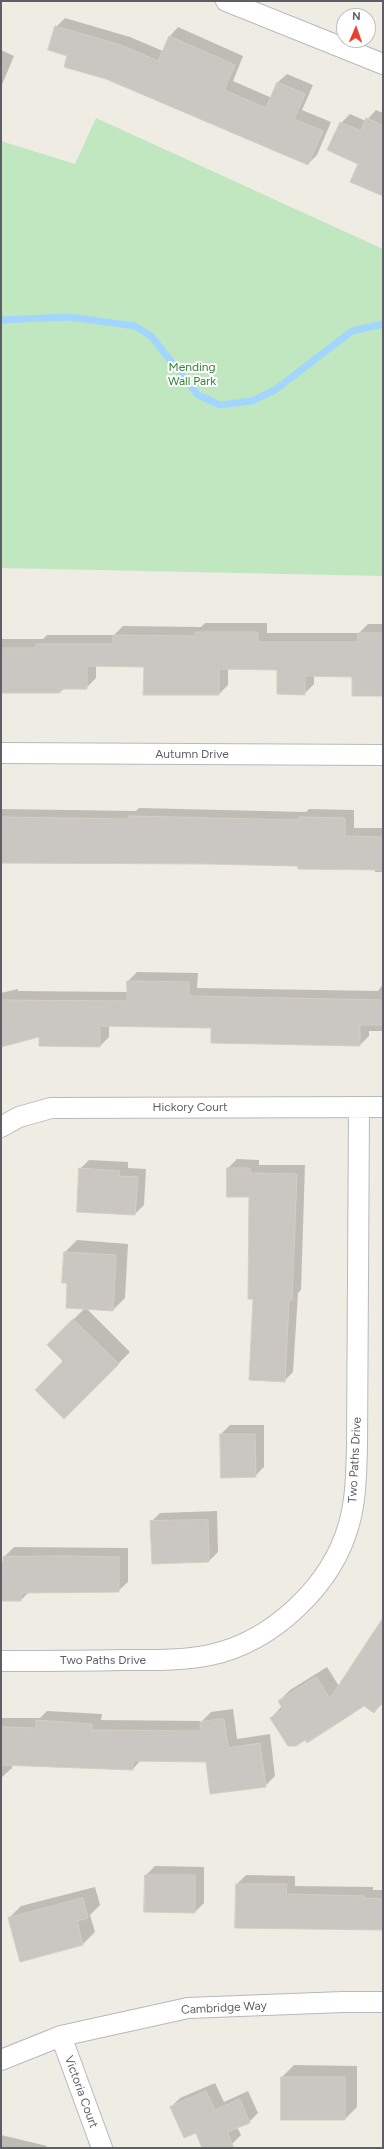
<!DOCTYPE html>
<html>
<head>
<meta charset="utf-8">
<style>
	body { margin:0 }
	#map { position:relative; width:384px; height:2149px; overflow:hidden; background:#efece4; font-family:Figtree,sans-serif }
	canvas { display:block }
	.frame { position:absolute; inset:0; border:2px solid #5c5f65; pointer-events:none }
	.north { position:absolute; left:336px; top:8px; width:40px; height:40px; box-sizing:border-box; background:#fff; border:1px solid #bebfc1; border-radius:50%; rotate:2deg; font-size:11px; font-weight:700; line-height:16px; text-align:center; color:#5c5f65 }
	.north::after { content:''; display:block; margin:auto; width:14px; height:18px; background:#ec3e2d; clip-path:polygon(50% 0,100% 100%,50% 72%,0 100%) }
</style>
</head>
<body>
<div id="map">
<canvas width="384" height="2149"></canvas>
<div class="frame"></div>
<div class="north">N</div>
</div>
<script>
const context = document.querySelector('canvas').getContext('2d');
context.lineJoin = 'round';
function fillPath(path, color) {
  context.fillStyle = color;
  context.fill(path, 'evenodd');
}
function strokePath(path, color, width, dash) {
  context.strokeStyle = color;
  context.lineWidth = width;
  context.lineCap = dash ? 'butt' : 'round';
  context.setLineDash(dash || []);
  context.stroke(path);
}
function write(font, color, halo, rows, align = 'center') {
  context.font = font + ' Figtree,sans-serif';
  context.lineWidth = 4;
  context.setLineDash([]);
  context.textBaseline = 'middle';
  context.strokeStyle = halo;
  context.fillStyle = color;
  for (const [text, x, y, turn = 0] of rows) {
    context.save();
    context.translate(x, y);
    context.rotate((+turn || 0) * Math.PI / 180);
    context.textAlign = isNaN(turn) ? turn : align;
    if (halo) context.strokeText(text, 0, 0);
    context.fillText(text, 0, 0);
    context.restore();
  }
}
const green = new Path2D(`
	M 96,118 L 383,249 L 383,576 L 1,568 L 1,141 L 75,164 Z`);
const shadow = new Path2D(`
	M 65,18 L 130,37 L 163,51 L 170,36 L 178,27 L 243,56 L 233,81 L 272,98 L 278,82 L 287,74 L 313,85 L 302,110 L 331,122 L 317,155 L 308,164 L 68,55 L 56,27 Z
	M 1,50 L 14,56 L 1,87 Z
	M 376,110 L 383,113 L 383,195 L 359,163 L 341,123 L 350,114 L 366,121 Z
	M 205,623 L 267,623 L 267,633 L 359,633 L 368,624 L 383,624 L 383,694 L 382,695 L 353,676 L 314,675 L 314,684 L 304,694 L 278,669 L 228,668 L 228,685 L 219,694 L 145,666 L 96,665 L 96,678 L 86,688 L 65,688 L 60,692 L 1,692 L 1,639 L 43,639 L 47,635 L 114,635 L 123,626 L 201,627 Z
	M 139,808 L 306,812 L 309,809 L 354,810 L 354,828 L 383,828 L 383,872 L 375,872 L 375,869 L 208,863 L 1,862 L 1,809 L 136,811 Z
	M 137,972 L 198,973 L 197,988 L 378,991 L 383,984 L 383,1031 L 369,1031 L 369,1036 L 360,1045 L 212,1027 L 109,1026 L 109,1037 L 100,1046 L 40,1036 L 1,1046 L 1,993 L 18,989 L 18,991 L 128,992 L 128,981 Z
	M 237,1159 L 259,1160 L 259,1165 L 305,1165 L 301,1290 L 298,1293 L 293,1372 L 284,1381 L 254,1298 L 250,1196 L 228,1168 Z
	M 89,1160 L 128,1162 L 128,1168 L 146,1169 L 144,1205 L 135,1214 L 80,1169 Z
	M 77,1240 L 128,1244 L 125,1298 L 113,1310 L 86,1308 L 130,1352 L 64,1418 L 64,1361 L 48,1345 L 85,1308 L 68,1282 L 65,1252 Z
	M 230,1425 L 264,1425 L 264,1467 L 255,1476 L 221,1434 Z
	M 217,1511 L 218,1552 L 209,1561 L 153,1562 L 151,1522 L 160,1513 Z
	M 14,1547 L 128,1548 L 128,1582 L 118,1591 L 29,1592 L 21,1600 L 1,1600 L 1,1562 L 4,1562 L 4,1557 Z
	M 383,1620 L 383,1703 L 374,1712 L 364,1705 L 305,1739 L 271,1718 L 282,1706 L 279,1701 L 290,1690 L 327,1667 L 339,1686 Z
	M 233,1709 L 237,1739 L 270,1734 L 275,1776 L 265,1786 L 207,1761 L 141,1760 L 133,1769 L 12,1764 L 12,1768 L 1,1778 L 1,1718 L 40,1718 L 47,1711 L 102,1714 L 101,1720 L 202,1721 L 211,1712 Z
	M 155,1866 L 204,1867 L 204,1903 L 195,1912 L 146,1875 Z
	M 246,1875 L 295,1876 L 295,1886 L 373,1887 L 373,1890 L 383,1890 L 383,1929 L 237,1884 Z
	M 95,1887 L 100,1905 L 90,1915 L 95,1932 L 83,1944 L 9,1918 L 21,1906 Z
	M 294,2065 L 357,2066 L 357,2107 L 345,2119 L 282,2077 Z
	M 215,2083 L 224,2102 L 248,2091 L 258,2113 L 249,2122 L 237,2127 L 241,2135 L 232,2144 L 223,2148 L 203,2148 L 196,2132 L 171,2107 L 180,2098 Z
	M 1,2135 L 47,2146 L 46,2148 L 1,2148 Z`);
const stream = new Path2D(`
	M 1,320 L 69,317 L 135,326 L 151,336 L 198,395 L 220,405 L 252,401 L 275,390 L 352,331 L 383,324`);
const building = new Path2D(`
	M 55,26 L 121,45 L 158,61 L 169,36 L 235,65 L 224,90 L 266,108 L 277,82 L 305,94 L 294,119 L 323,131 L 308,165 L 106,79 L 64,67 L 67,56 L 48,50 Z
	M 366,118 L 383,125 L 383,196 L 350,182 L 358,164 L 327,150 L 340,122 L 361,131 Z
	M 195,632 L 258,632 L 258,642 L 358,642 L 358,633 L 383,633 L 382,696 L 352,696 L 352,677 L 305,676 L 305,695 L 277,694 L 277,670 L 219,669 L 219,695 L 143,695 L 144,667 L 87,666 L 87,689 L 60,689 L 60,693 L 1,693 L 1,648 L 36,648 L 36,644 L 113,644 L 113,635 L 195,636 Z
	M 129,816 L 299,820 L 299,817 L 345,818 L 345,836 L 383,837 L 383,870 L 298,869 L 298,866 L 208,864 L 1,863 L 1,817 L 129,819 Z
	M 127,981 L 189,982 L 189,996 L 383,1000 L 383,1025 L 360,1025 L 360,1046 L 211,1043 L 211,1028 L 100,1026 L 100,1047 L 39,1046 L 39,1037 L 1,1047 L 1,1000 L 127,1001 Z
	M 79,1168 L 120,1171 L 119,1176 L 138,1177 L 135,1215 L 77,1212 Z
	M 227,1168 L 250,1168 L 251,1173 L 297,1174 L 292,1300 L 289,1300 L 285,1382 L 249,1380 L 253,1299 L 248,1299 L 249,1197 L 227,1197 Z
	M 64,1252 L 116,1255 L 113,1311 L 66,1308 L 67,1283 L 62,1283 Z
	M 73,1319 L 119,1364 L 64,1419 L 35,1390 L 63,1361 L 47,1345 Z
	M 220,1434 L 255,1434 L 256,1477 L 221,1478 Z
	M 208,1520 L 209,1562 L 152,1564 L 150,1521 Z
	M 64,1556 L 119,1557 L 119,1592 L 21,1593 L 21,1601 L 1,1601 L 1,1572 L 3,1572 L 3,1557 Z
	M 383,1618 L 383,1700 L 374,1713 L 364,1706 L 307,1743 L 305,1740 L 296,1746 L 288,1746 L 270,1718 L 283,1709 L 278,1701 L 316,1677 L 330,1698 Z
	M 224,1719 L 228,1748 L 260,1743 L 266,1787 L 210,1794 L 206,1762 L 133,1761 L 133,1770 L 1,1765 L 1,1727 L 36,1728 L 36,1720 L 92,1724 L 92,1730 L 201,1731 L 200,1722 Z
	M 145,1875 L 195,1875 L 195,1913 L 144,1912 Z
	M 236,1884 L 287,1884 L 286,1894 L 364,1896 L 364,1898 L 383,1899 L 383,1930 L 235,1928 Z
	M 83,1898 L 88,1918 L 77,1921 L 83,1945 L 20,1962 L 8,1918 Z
	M 281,2077 L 345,2077 L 345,2120 L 281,2120 Z
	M 206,2091 L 215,2110 L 240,2099 L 250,2123 L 227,2132 L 234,2148 L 202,2148 L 196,2133 L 184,2138 L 170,2107 Z`);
const minor = new Path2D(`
	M 226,1 L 383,64
	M 1,753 L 383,755
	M 1,1127 L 19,1117 L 51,1108 L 383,1107
	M 1,1661 C 41,1661 82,1661 122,1660 C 151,1660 181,1661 210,1655 C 272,1642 332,1586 349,1524 C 356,1500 356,1474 357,1449 L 359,1107
	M 61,2036 L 102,2148
	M 1,2060 L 61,2036 L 188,2008 L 343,2002 L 383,2002`);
const parkNames = [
	["Mending",192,367],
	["Wall Park",192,381]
];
const streetNames = [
	["Autumn Drive",192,754],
	["Hickory Court",190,1107],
	["Two Paths Drive",355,1460,-87],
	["Two Paths Drive",103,1660],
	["Cambridge Way",224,2008,-3],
	["Victoria Court",81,2092,70]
];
fillPath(green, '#c0e7c0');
fillPath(shadow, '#0003');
strokePath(stream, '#a3d6ff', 7);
fillPath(building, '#cac6c1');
strokePath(building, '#d3cec2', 1);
strokePath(minor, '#b6b9be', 22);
strokePath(minor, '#fff', 20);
write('12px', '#338438', '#fff', parkNames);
write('12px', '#5c5f65', '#fff', streetNames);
</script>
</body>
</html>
